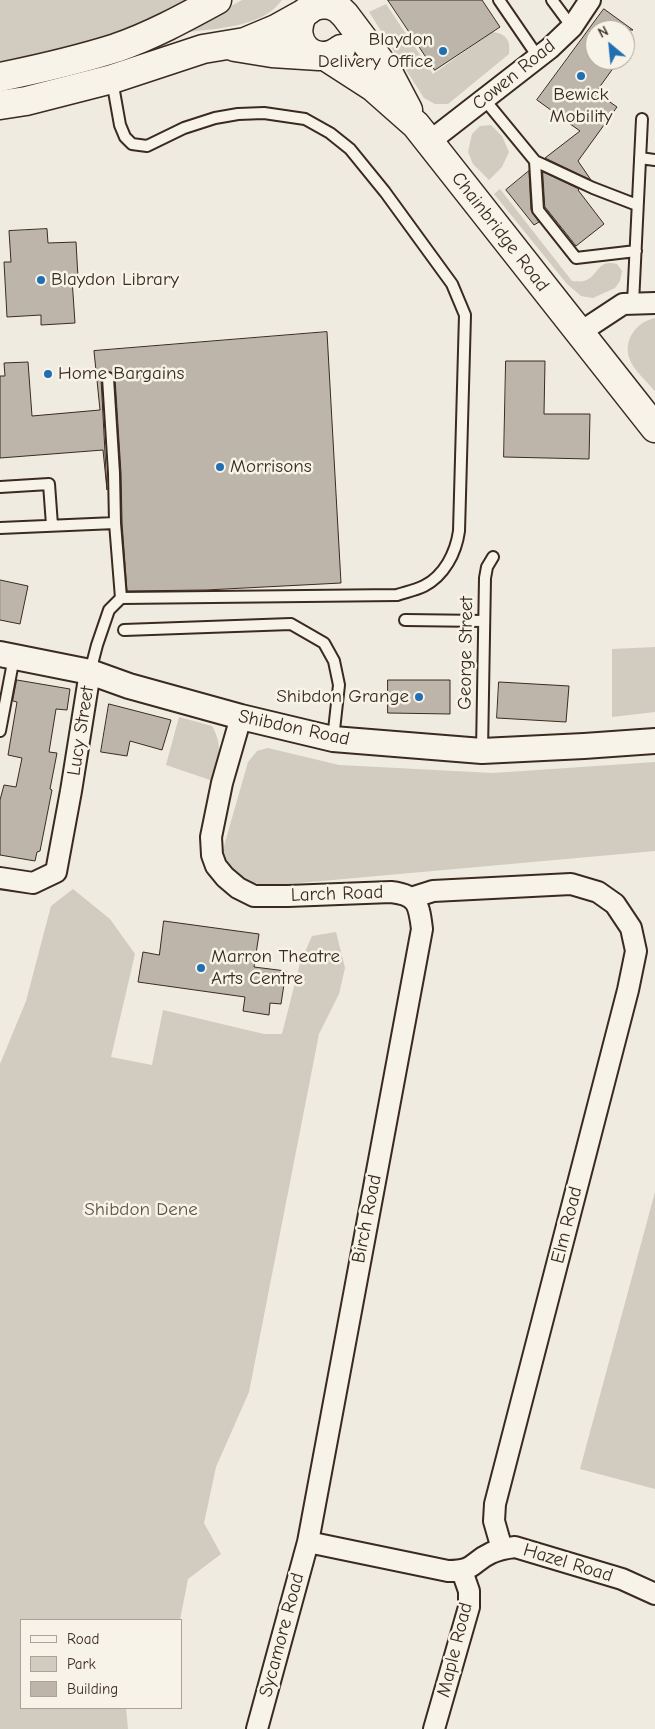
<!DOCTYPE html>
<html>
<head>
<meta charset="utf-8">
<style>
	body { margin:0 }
	#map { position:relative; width:655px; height:1729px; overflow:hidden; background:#efebe0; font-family:"Comic Neue",sans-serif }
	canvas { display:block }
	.legend { position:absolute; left:20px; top:1619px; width:162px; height:90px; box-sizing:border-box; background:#f7f3e8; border:1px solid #aca397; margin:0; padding:6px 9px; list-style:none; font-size:15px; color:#3b2a1e }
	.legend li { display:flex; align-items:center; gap:10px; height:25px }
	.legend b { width:25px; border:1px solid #aca397 }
	.north { position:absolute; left:585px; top:20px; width:50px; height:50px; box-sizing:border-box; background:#f7f3e8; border:1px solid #aca397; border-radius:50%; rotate:332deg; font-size:14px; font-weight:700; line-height:20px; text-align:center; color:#3b2a1e }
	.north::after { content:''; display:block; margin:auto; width:18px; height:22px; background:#1f6fb2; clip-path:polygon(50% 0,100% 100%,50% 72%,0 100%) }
</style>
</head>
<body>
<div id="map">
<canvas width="655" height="1729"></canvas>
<ul class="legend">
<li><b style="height:6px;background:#f7f3e8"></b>Road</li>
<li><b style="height:14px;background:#d1cbc0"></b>Park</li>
<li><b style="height:14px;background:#bdb5aa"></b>Building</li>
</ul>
<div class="north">N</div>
</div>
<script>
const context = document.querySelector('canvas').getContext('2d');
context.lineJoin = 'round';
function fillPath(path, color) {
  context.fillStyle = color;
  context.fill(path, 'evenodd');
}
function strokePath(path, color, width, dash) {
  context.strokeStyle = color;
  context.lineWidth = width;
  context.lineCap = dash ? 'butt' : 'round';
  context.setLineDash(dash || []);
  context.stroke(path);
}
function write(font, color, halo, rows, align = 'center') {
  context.font = font + ' "Comic Neue",sans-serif';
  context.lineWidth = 5;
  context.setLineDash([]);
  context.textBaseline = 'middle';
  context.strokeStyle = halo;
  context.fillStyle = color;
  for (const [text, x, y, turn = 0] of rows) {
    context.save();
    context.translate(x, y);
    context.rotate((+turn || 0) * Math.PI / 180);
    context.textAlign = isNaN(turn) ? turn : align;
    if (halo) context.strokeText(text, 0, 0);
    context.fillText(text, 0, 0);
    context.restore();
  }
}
const green = new Path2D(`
	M 0,0 L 187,0 C 129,32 64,50 0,62 Z
	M 242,0 L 282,0 C 261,29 214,28 182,33 Z
	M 386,4 L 433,74 L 492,32 C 506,33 511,41 509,54 L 448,104 L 435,104 L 424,98 L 369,12 Z
	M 491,125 L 502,136 L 509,152 L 502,167 L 489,180 L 473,164 L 468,152 L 472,134 L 480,126 Z
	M 500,189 L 572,281 C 575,281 580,282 584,281 C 600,276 596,259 617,264 L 622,271 L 620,281 L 615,288 L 593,298 L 581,296 L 567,284 L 494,194 Z
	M 655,318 L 655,391 C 648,383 633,369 630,360 C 622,341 636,322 655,318 Z
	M 655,647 L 655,712 L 612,717 L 612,649 Z
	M 179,717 L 212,726 C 224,747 218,759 213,781 L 166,765 Z
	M 268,748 L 339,765 L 493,773 L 655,762 L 655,851 L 266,886 L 235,878 L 220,860 L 248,762 L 257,751 Z
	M 73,889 L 110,919 L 135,954 L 111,1057 L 152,1065 L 163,1010 L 264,1034 L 282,1034 L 300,963 L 312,936 L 336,932 L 345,968 L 339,994 L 319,1034 L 249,1392 L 216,1467 L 204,1523 L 221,1554 L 188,1579 L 180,1620 L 21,1620 L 21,1708 L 126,1708 L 128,1729 L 0,1729 L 0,1064 L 26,1001 L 51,906 Z
	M 655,1192 L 655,1489 L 580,1469 Z`);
const building = new Path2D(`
	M 388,0 L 482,0 L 500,27 L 435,70 Z
	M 604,9 L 633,30 L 595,30 L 595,60 L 619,60 L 596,92 L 617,107 L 578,161 L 591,180 L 545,158 L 580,131 L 537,100 Z
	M 529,171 L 531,210 L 539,222 L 534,225 L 506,190 Z
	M 543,172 L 579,189 L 578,190 L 604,224 L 576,246 L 545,207 Z
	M 47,229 L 48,243 L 76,242 L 78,278 L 72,279 L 75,323 L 41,325 L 41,315 L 7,317 L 4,262 L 11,262 L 9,231 Z
	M 327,332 L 341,583 L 206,590 L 127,591 L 122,523 L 121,473 L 115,378 L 111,372 L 104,373 L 101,378 L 107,490 L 103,450 L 0,458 L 0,376 L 5,376 L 4,363 L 28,362 L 32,416 L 100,410 L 94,351 Z
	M 506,361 L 545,361 L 544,414 L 590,414 L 589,459 L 504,457 Z
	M 0,580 L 28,586 L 20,624 L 0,620 Z
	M 17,680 L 70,689 L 67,710 L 56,709 L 49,752 L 57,753 L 50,789 L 52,790 L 40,851 L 37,852 L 35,861 L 0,855 L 0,800 L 4,785 L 16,787 L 22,758 L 8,755 L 17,702 L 13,701 Z
	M 388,680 L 450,680 L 450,714 L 388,713 Z
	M 499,682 L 569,686 L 566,722 L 497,718 Z
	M 109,704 L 171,720 L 162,750 L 130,741 L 127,756 L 101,752 Z
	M 164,921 L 259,934 L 254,967 L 286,971 L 281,1004 L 270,1003 L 269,1015 L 243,1011 L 245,997 L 138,982 L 143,952 L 159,955 Z`);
const service = new Path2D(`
	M 499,0 L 538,57
	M 552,0 L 572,27
	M 112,80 L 120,125 L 125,137 L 132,144 L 147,146 L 184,128 L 215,118 L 238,114 L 264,113 L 305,119 L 330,133 L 350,149 L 385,192 L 452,284 L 465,315 L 459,531 C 456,553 444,576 424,586 C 416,590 406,592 397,595 L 121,598
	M 484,99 L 535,161 L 593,188 L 637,205
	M 640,158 L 655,160
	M 535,161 L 538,210 L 576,258 L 636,251
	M 633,303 L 642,119
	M 0,487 L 49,484 L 52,525
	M 0,528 L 115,523
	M 405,620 L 484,621
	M 124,630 L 291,624 L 324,643 L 334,661 L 339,685 L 333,739
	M 90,672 L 97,645 L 109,610 L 121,598 L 115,523 L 114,473 L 108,378
	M 0,731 L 14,657
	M 482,751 L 485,578 L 487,567 L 493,557`);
const minor = new Path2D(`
	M 429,142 L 550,48 L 572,27 L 590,0
	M 579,333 L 623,304 L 655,303
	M 241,717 L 222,783 L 211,837 L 212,855 L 216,866 L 225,877 L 238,888 L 254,896 L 288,896 L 391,892 C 418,895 419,905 422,929 L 308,1542 L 257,1729
	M 0,878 L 33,883 L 56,872 L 71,791 L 90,672
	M 411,898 L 433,891 L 571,884 L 598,892 L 615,904 L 631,928 L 636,951 L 628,990 L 495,1504 L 494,1521 L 502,1549
	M 308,1542 L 448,1571 C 476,1571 471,1562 491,1553 C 499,1549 506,1548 515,1547 L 622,1579 L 655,1594
	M 434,1729 L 469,1607 L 469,1591 L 462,1571`);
const tertiary = new Path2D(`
	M 0,654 L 90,672 L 129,686 L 241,717 L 333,739 L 482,751 L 584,746 L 655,741`);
const secondary = new Path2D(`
	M 303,14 C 287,42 315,69 341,49
	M 235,47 L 272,53 L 319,56
	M 325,56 L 373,87 L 416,125 L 655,428
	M 0,105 L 26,101 L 112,79 L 203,49 L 245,42 L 276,29 L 303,14 L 314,6 L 323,4 L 331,5 L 339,9 L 345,15 L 388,72 L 408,110`);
const primary = new Path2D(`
	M 0,77 C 39,69 78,60 116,48 C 151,36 184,18 217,0`);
const markers = [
	[443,51,5,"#1f6fb2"],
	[581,76,5,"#1f6fb2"],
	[41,280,5,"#1f6fb2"],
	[48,374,5,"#1f6fb2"],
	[220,467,5,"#1f6fb2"],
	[419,697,5,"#1f6fb2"],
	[201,968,5,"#1f6fb2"]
];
const poiNames = [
	["Blaydon",433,40,"right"],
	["Delivery Office",433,62,"right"],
	["Bewick",581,95,"center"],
	["Mobility",581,117,"center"],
	["Blaydon Library",51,280],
	["Home Bargains",58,374],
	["Morrisons",230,467],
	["Shibdon Grange",409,697,"right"],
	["Marron Theatre",211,957],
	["Arts Centre",211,979]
];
const streetNames = [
	["Cowen Road",514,75,-39],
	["Chainbridge Road",500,232,52],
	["George Street",466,653,-89],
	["Shibdon Road",294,728,12],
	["Lucy Street",81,731,-81],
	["Larch Road",337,894,-2],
	["Birch Road",367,1219,-79],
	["Elm Road",567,1225,-76],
	["Hazel Road",568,1563,17],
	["Sycamore Road",282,1635,-75],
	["Maple Road",455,1650,-76]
];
const parkNames = [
	["Shibdon Dene",141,1210]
];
fillPath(green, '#d1cbc0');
fillPath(building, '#bdb5aa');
strokePath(building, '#3b2a1e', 1);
strokePath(service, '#3b2a1e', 14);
strokePath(minor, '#3b2a1e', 24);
strokePath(tertiary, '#3b2a1e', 28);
strokePath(secondary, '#3b2a1e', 31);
strokePath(primary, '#3b2a1e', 31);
strokePath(service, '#f7f3e8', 10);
strokePath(minor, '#f7f3e8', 20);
strokePath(tertiary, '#f7f3e8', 24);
strokePath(secondary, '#f7f3e8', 28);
strokePath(primary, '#f7f3e8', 28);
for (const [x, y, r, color] of markers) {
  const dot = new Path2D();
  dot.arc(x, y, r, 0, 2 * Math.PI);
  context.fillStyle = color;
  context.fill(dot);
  strokePath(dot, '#f7f3e8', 2);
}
write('19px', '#3b2a1e', '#f7f3e8', poiNames, 'left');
write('19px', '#3b2a1e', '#f7f3e8', streetNames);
write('19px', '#605246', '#f7f3e8', parkNames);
</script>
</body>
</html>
